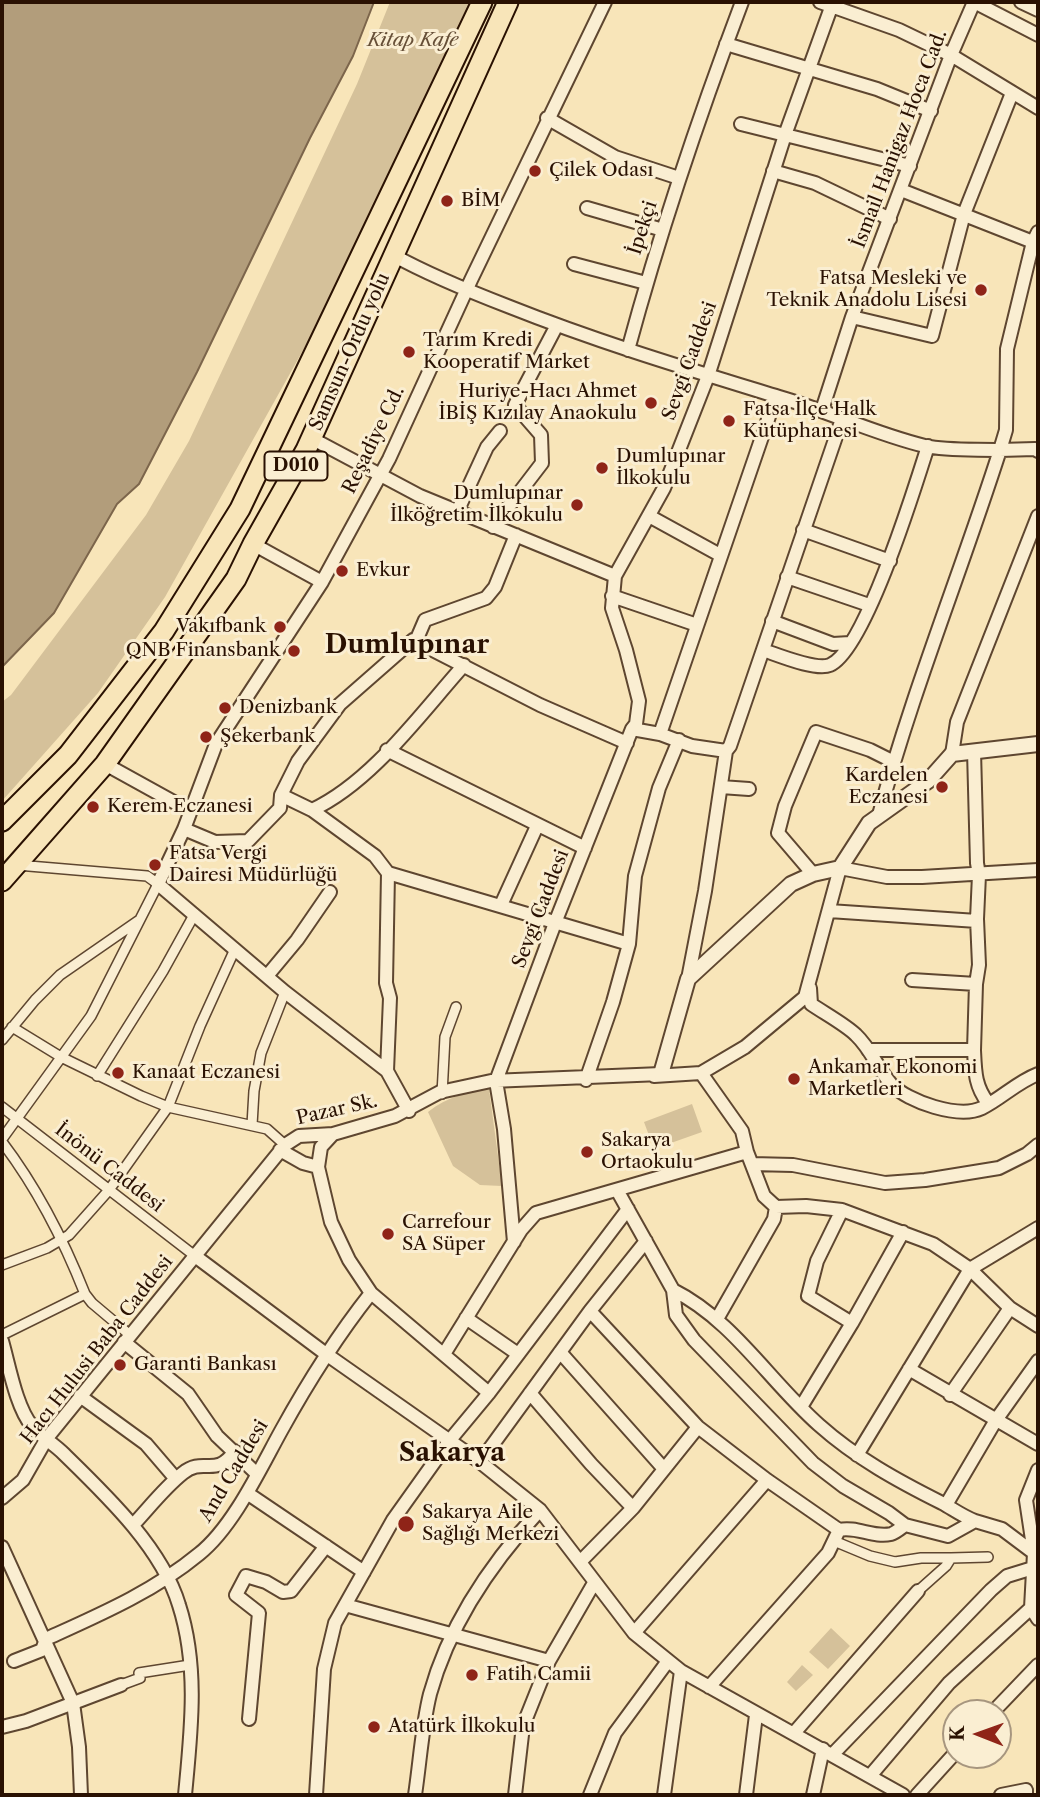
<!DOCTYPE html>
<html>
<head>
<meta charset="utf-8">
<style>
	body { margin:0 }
	#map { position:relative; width:1040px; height:1797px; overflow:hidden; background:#f8e5b9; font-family:"Libre Caslon Text",serif }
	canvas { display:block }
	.frame { position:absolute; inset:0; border:4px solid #2a1102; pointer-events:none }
	.north { position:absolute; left:942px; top:1699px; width:70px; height:70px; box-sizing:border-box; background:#faeed2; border:2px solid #a7967f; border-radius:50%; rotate:271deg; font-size:19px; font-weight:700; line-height:28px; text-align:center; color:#2a1102 }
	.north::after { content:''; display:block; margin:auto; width:24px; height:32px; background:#8f2418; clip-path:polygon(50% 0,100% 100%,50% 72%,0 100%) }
</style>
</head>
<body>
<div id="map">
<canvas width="1040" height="1797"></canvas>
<div class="frame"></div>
<div class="north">K</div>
</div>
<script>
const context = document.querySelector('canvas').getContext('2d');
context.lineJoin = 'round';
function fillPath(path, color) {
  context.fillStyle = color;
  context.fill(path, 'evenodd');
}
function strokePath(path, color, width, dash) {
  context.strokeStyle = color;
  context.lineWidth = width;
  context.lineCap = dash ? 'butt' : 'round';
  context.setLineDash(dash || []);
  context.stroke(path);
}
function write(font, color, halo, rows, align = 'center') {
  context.font = font + ' "Libre Caslon Text",serif';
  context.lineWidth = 6;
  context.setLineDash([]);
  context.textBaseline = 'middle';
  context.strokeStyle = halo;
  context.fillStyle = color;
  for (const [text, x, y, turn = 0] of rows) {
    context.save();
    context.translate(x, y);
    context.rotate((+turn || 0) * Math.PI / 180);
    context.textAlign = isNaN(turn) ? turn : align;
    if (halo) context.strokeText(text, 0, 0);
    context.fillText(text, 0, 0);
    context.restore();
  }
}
const green = new Path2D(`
	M 390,2 L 471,2 L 382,186 L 330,302 L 165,597 L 98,693 L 2,801 L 2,702 L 11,695 L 146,515 L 189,441 L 357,84 Z
	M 489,1089 L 502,1186 L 480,1185 L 453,1166 L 428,1112 C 447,1097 466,1092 489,1089 Z
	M 692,1104 L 702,1132 L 654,1149 L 644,1122 Z
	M 831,1628 L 850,1646 L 828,1669 L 809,1652 Z
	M 802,1665 L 813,1675 L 796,1691 L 787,1682 Z`);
const water = new Path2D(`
	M 2,2 L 374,2 L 353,56 L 310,138 L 197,372 L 139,484 L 117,504 L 54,613 L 2,667 Z`);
const pedestrian = new Path2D(`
	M 12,1027 L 61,1057 L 141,1096 L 168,1107 L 267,1129 L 285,1145
	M 2,1040 L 35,1000 L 60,975 L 138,921
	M 97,1076 L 163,971 L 194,915
	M 442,1094 L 445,1037 L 456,1007
	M 2,1107 L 195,1256
	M 252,1125 L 254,1091 L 261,1053 L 285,992
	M 2,1139 L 91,1016 L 158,884 L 147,876 L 17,865
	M 2,1142 C 37,1188 64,1241 85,1294 L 2,1335
	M 2,1265 L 47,1248 L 69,1235 L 109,1190 L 168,1107 L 200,1026 L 235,949
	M 85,1294 L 92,1303 L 130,1335
	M 834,1541 L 870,1556 L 895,1562 L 921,1558 L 951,1558
	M 918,1591 L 946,1566 L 951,1558 L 988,1557
	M 121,1685 L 140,1678 L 139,1673 L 190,1665`);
const minor = new Path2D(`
	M 820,2 L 899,30 L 951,55 L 1038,108
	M 1021,2 L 1038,10
	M 726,44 L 877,89 L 931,111
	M 547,118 L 615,157 L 679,178
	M 741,124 L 910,166
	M 773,171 L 815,183 L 890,219
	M 901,190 L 1033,242
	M 587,208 L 663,230
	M 1038,232 L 1033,242 L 1007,349 L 1006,430 L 1000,450 L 1035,449 L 1038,451
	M 393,255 C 431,276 471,292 510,307 C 598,342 688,369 779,397 C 828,411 875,434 925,446 C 948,451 976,449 1000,450 C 961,572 912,692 879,815
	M 574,264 L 646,283
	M 852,317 L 932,336 L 964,214 L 1012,93
	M 628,350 C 660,232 699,116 742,2
	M 822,410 L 852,317 L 951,55 L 974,2 L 1038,35
	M 311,438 L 420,496 L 615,576
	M 457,512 L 487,447 L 500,431
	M 649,516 L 720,555
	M 493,527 L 542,463 L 541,435 L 515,405 L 557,325
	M 803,530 L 890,561
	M 253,544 L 322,582
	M 787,577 L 869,605
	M 612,596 L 697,625
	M 772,621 L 833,644 L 850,643
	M 416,641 L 425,620 L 486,598 L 495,587 L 516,535
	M 763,650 C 778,655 816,671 830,665 C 865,650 915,487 928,446
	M 632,729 L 660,734 L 692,746 L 726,751
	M 660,734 L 776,396
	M 387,750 L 585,848
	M 952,754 L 957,722 L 1038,516
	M 105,764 L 190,811
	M 721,787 L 749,789
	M 281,795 L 312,810 L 375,856 L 388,873 L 386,983 L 390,998 L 387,1071
	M 312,810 C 372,782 421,713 464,665
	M 184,829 L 215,842 L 248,841 L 280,808 L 281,795 L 298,761 L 340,704 L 413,640 L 540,705 L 627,743
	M 388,873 L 629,944
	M 813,874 L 778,833 L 785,806 L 816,732 L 870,750 L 894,762
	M 501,905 L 537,826
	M 829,911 L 977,921
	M 267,976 L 297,940 L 330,892
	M 688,979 L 705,891 L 726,751 L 730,746 L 842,419
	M 912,980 L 976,984
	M 810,988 L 811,1004 C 824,1013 846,1025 856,1035 C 871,1049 878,1069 891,1084 C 908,1102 959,1119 982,1108 C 1002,1098 1017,1082 1038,1074
	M 868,1050 L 974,1050 L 976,984 L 979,965 L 977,919 L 979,875 L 977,863 L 974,751
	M 974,1050 C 975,1072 975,1086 988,1103
	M 701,1073 L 745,1047 L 805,997 L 840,868 L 887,877 L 922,877 L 1038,870
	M 654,1076 L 701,1073 L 742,1131 L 747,1152 L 764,1196 L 776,1207 L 806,1206 L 842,1210 L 933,1244 L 970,1269 L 1010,1308 L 1038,1326
	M 586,1080 L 613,1002 L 629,944 L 635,876 L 659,788 L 679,740
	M 409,1111 L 387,1071 L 285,992 L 158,884 L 184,829 L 216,744 L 322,582 L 389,459 L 471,280 L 605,2
	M 333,1134 L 321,1147 L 318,1167 L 331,1222 L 349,1260 L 371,1293 L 489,1393
	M 280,1150 L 303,1163 L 318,1167
	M 752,1164 L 793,1165 L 885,1183 L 925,1180 L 999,1168 L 1027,1154 L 1038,1145
	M 617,1190 L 673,1290 L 676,1315 L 694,1340 L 813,1463 L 843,1486 L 889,1513 L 905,1525
	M 842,1210 L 817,1261 L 808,1296 L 852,1323
	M 514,1242 L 504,1129 L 496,1081 L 555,923 L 632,729 L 636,724 L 639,701 L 626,650 L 612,608 L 615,576 L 664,488 L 708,376 L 785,135 L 833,2
	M 195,1256 L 326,1354 L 480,1462 L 540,1510 L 634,1633 L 681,1671 L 903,1795
	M 673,1290 C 733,1320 770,1382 819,1425 C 856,1458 898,1481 942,1503 C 953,1509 962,1516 975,1521
	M 590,1311 L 698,1427 L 767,1480 L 839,1530 C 857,1526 873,1538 891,1534 C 895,1533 901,1528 905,1525 L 948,1536 L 975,1521 L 1002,1529 L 1034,1553
	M 466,1318 L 518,1354
	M 717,1319 L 774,1219 L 776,1207
	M 2,1341 C 9,1365 16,1407 32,1426 C 40,1436 54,1444 64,1454 C 106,1495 162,1548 179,1605 C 199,1667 191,1732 185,1795
	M 124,1342 L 188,1394 L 217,1436 L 257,1474
	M 560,1352 L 664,1469
	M 444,1354 L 521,1230 L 536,1213 L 747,1152
	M 909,1369 L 1038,1444
	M 530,1393 L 591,1464 L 633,1508
	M 950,1395 L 1010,1308
	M 80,1396 L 146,1444 L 176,1479
	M 801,1407 L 852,1323 L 903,1232
	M 857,1455 L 970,1269 L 1038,1228
	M 480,1462 L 590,1311 L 646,1241
	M 1038,1470 L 1026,1500 L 1034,1553 L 1031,1608 L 1038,1619
	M 247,1493 L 364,1572
	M 2,1498 L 23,1480 L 47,1438 L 285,1145 L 299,1136 L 333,1134 L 395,1116 L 440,1092 L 491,1081 L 661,1074
	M 946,1505 L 996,1420 L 1038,1361
	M 133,1525 C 149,1508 164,1488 183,1473 C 204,1456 215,1479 235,1451
	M 2,1547 L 73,1703 L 79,1747 L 81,1795
	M 580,1562 L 633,1508 L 698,1427
	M 345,1605 L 549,1661
	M 634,1633 L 767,1480
	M 14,1661 L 42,1650 L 46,1639 C 99,1615 153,1592 199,1554 C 233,1527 260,1469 281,1431 C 308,1382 337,1336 371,1293
	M 709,1687 L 828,1553 L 839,1530
	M 992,1713 L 1038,1665
	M 249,1719 L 259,1613 L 236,1595 L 246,1576 L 266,1582 L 283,1592 L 291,1591 L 326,1546
	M 2,1727 L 26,1721 L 121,1685
	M 794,1733 L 918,1591
	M 833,1754 L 991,1590 L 1007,1576 L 1033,1568
	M 870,1776 L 949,1683 L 1031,1608
	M 316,1795 L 324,1669 L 335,1623 L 393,1520 L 450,1440 L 489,1393 L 628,1209
	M 415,1795 C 420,1762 422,1726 430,1694 C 449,1625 492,1562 540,1510
	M 515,1795 L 523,1726 L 549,1661 L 594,1583
	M 590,1795 L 615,1733 L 668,1661
	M 664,1795 L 681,1671
	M 746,1795 L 756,1715
	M 813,1795 L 823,1749
	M 917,1795 L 956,1752
	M 1001,1795 L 1026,1790 L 1026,1795`);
const tertiary = new Path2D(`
	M 661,1074 L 688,979 L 791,884 L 813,874 L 840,868 L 869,823 L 928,781 L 952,754 L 1038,744`);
const trunk = new Path2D(`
	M 2,821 L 68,755 L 164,631 L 240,509 L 482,2
	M 2,881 L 105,764 L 236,579 L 253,544 L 306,450 L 508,2`);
const markers = [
	[535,171,7,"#8f2418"],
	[447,201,7,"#8f2418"],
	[981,290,7,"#8f2418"],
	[409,352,7,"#8f2418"],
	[651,403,7,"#8f2418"],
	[729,421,7,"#8f2418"],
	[602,468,7,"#8f2418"],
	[577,505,7,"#8f2418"],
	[342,571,7,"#8f2418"],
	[280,627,7,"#8f2418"],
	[294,651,7,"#8f2418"],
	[225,708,7,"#8f2418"],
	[206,737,7,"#8f2418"],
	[942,787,7,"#8f2418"],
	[93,807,7,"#8f2418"],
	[155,865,7,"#8f2418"],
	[118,1073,7,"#8f2418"],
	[794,1079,7,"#8f2418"],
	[587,1152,7,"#8f2418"],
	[388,1234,7,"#8f2418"],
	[120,1365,7,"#8f2418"],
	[406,1524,9,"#8f2418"],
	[472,1675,7,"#8f2418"],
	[374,1727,7,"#8f2418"]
];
const shields = [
	[296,466,63]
];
const shieldNames = [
	["D010",296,466]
];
const parkNames = [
	["Kitap Kafe",413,41]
];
const streetNames = [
	["İsmail Hanigaz Hoca Cad.",900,139,-69],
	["İpekçi",643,228,-72],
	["Samsun-Ordu yolu",350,352,-66],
	["Sevgi Caddesi",690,361,-70],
	["Reşadiye Cd.",374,440,-64],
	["Sevgi Caddesi",541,909,-69],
	["Pazar Sk.",337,1110,-13],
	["İnönü Caddesi",109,1168,38],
	["Hacı Hulusi Baba Caddesi",97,1350,-52],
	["And Caddesi",234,1471,-59]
];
const poiNames = [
	["Çilek Odası",549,171],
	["BİM",461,201],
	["Fatsa Mesleki ve",967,279,"right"],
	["Teknik Anadolu Lisesi",967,301,"right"],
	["Tarım Kredi",423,341],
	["Kooperatif Market",423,363],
	["Huriye-Hacı Ahmet",637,392,"right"],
	["İBİŞ Kızılay Anaokulu",637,414,"right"],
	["Fatsa İlçe Halk",743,410],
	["Kütüphanesi",743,432],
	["Dumlupınar",616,457],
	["İlkokulu",616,479],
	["Dumlupınar",563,494,"right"],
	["İlköğretim İlkokulu",563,516,"right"],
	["Evkur",356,571],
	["Vakıfbank",266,627,"right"],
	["QNB Finansbank",280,651,"right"],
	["Denizbank",239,708],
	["Şekerbank",220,737],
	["Kardelen",928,776,"right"],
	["Eczanesi",928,798,"right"],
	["Kerem Eczanesi",107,807],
	["Fatsa Vergi",169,854],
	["Dairesi Müdürlüğü",169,876],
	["Ankamar Ekonomi",808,1068],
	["Marketleri",808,1090],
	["Kanaat Eczanesi",132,1073],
	["Sakarya",601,1141],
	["Ortaokulu",601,1163],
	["Carrefour",402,1223],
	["SA Süper",402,1245],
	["Garanti Bankası",134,1365],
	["Sakarya Aile",422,1513],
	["Sağlığı Merkezi",422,1535],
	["Fatih Camii",486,1675],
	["Atatürk İlkokulu",388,1727]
];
const districtNames = [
	["Dumlupınar",407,645],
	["Sakarya",452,1453]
];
fillPath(green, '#d5c19a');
fillPath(water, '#b29d7b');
strokePath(water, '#7c654b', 2);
strokePath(pedestrian, '#5e4630', 12);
strokePath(minor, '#5e4630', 16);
strokePath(tertiary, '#5e4630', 18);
strokePath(trunk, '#2a1102', 23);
strokePath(pedestrian, '#faeed2', 9);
strokePath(minor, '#faeed2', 12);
strokePath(tertiary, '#faeed2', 14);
strokePath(trunk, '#f8e5b9', 19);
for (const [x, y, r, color] of markers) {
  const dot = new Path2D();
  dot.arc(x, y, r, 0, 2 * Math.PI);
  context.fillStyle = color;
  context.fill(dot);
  strokePath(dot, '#faeed2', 2.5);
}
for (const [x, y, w] of shields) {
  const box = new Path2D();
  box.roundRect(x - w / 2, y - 14.5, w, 29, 5);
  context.fillStyle = '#faeed2';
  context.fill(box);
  strokePath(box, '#2a1102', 2);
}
write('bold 18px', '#2a1102', null, shieldNames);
write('italic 19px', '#664f37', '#faeed2', parkNames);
write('19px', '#2a1102', '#faeed2', streetNames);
write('19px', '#2a1102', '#faeed2', poiNames, 'left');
write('bold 26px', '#2a1102', '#faeed2', districtNames);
</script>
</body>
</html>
